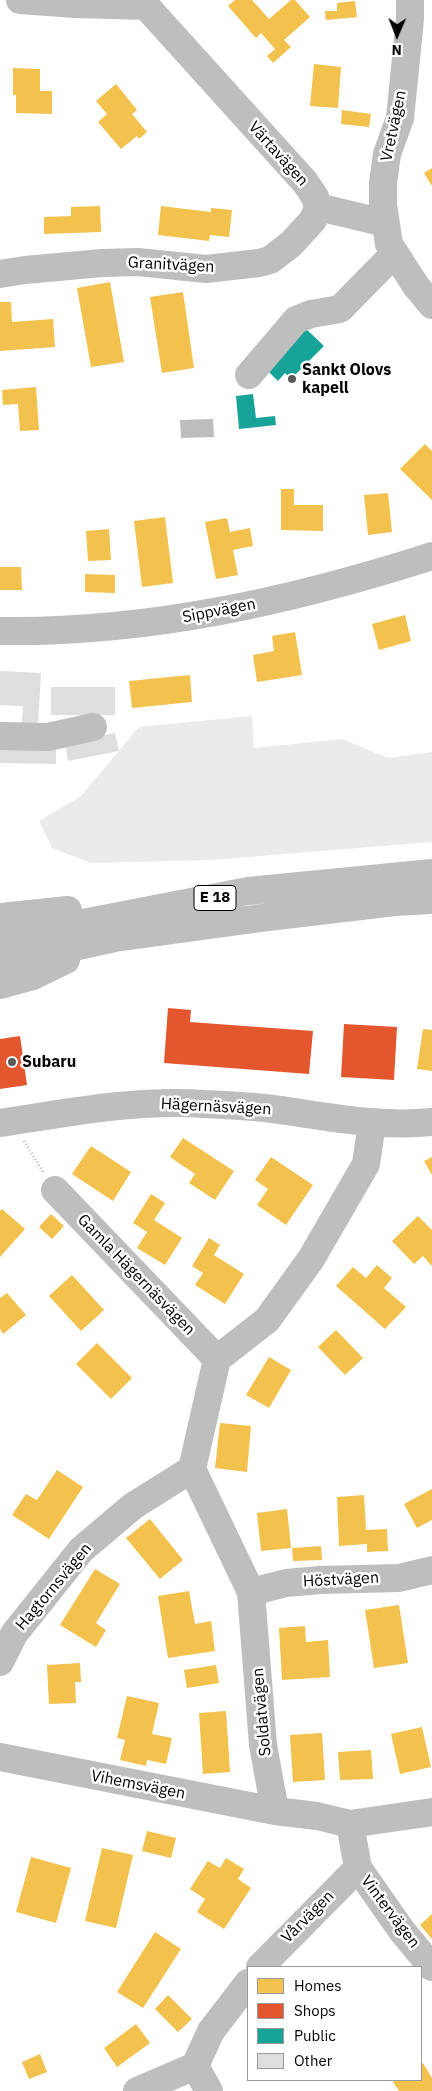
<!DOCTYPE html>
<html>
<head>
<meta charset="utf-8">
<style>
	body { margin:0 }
	#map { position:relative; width:432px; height:2091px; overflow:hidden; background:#fff; font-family:"IBM Plex Sans",sans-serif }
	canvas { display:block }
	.legend { position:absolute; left:247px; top:1966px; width:175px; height:115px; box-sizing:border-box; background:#fff; border:1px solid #999; margin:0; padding:6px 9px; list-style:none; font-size:15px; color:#000 }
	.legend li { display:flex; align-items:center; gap:10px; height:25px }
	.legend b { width:25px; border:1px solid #999 }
	.north { position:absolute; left:372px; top:10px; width:50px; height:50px; -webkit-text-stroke:4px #fff; paint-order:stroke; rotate:181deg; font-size:14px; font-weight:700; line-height:20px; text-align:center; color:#000 }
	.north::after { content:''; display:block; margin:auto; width:18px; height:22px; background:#000; clip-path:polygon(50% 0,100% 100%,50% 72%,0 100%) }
</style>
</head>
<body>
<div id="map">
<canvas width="432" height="2091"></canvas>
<ul class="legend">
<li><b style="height:14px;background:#f2c14e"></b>Homes</li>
<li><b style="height:14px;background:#e4572e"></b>Shops</li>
<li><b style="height:14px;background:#17a398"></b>Public</li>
<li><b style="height:14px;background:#dedede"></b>Other</li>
</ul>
<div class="north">N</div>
</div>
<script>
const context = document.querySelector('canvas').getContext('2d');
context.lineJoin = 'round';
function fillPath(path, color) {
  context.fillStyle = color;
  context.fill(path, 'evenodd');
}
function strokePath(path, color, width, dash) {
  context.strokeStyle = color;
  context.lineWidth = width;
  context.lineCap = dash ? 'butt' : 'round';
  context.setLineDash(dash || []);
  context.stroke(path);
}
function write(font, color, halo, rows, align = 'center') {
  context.font = font + ' "IBM Plex Sans",sans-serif';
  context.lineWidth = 5;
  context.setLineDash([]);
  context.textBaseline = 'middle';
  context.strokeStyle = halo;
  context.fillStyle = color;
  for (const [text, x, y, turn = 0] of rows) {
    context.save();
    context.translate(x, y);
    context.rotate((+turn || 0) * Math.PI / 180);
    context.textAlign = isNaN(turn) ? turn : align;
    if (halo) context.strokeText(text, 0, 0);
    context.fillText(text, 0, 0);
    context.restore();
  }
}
const green = new Path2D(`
	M 252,716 L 254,748 L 342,739 L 388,758 L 432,752 L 432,842 L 211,860 L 91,863 L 52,848 L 39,821 L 81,796 L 139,727 Z`);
const water = new Path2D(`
	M 213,419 L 214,437 L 181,438 L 180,420 Z`);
const homes = new Path2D(`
	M 235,0 L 252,0 L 269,19 L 291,0 L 295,0 L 310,17 L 284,40 L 291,47 L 273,63 L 267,56 L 275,49 L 261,33 L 256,38 L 228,6 Z
	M 355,1 L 357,17 L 326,20 L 325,11 L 337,11 L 337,3 Z
	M 314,64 L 341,67 L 338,108 L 310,106 Z
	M 13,68 L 40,69 L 40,91 L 52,91 L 52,114 L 16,113 L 16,95 L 13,95 Z
	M 116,84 L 137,110 L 132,114 L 147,132 L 139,139 L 137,136 L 121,149 L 98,122 L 107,114 L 96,101 Z
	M 342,110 L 371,114 L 369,127 L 341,124 Z
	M 432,168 L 432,186 L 424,173 Z
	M 100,206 L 101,232 L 44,234 L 44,217 L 71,216 L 71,207 Z
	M 161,206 L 211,212 L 211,208 L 232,210 L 229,237 L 210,235 L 209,241 L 158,235 Z
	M 110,282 L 124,362 L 91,367 L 77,288 Z
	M 183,292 L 194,368 L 162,373 L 150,297 Z
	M 0,302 L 11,302 L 12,322 L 53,319 L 55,347 L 0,351 Z
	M 36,387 L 39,430 L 20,431 L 18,404 L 3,405 L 2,390 Z
	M 425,444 L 432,451 L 432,500 L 400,469 Z
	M 281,489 L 294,489 L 294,505 L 323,505 L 323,531 L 281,530 Z
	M 388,493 L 392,532 L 368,535 L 364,495 Z
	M 165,517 L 173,583 L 142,587 L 134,521 Z
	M 227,518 L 230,532 L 250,528 L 253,546 L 233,550 L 238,575 L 216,579 L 205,522 Z
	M 109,529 L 111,560 L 88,561 L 86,531 Z
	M 0,567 L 21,567 L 22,590 L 0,590 Z
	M 85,574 L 115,575 L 115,593 L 85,592 Z
	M 405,615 L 411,641 L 379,650 L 372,624 Z
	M 295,632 L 302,675 L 257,682 L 253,655 L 274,651 L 272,636 Z
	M 190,675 L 192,702 L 132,708 L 129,681 Z
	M 423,1029 L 432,1030 L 432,1071 L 417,1069 Z
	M 183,1138 L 234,1171 L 215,1200 L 189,1183 L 195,1174 L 170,1157 Z
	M 91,1146 L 131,1172 L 113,1201 L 72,1174 Z
	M 271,1157 L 313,1185 L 286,1225 L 257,1205 L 268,1189 L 255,1180 Z
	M 432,1157 L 432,1175 L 424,1161 Z
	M 151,1194 L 165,1203 L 154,1220 L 182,1238 L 165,1265 L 137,1248 L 147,1232 L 133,1223 Z
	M 2,1209 L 25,1229 L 0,1257 L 0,1211 Z
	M 51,1214 L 64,1226 L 52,1239 L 39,1227 Z
	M 418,1216 L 432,1230 L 432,1266 L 423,1256 L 414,1264 L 392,1241 Z
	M 209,1238 L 220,1245 L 214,1255 L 244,1274 L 225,1304 L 195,1285 L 203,1273 L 192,1266 Z
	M 377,1265 L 392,1278 L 384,1288 L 406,1307 L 385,1329 L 336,1286 L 353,1267 L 366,1278 Z
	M 72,1275 L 104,1310 L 81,1331 L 49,1296 Z
	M 7,1293 L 26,1315 L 3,1334 L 0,1329 L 0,1298 Z
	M 336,1330 L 363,1358 L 345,1375 L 318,1347 Z
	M 97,1343 L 132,1378 L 111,1399 L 76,1364 Z
	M 269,1357 L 291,1370 L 269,1408 L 246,1395 Z
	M 220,1423 L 251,1426 L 247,1472 L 215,1468 Z
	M 57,1470 L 83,1487 L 49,1539 L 12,1515 L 26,1494 L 37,1500 Z
	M 432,1489 L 432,1520 L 417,1528 L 404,1504 Z
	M 364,1495 L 366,1530 L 387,1529 L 388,1551 L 367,1552 L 367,1544 L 339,1546 L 337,1497 Z
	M 287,1509 L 291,1548 L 261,1551 L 257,1513 Z
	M 150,1519 L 183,1560 L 160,1579 L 126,1538 Z
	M 321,1546 L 322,1560 L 293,1561 L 292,1548 Z
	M 95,1569 L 120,1584 L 96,1623 L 106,1630 L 96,1647 L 60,1625 Z
	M 189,1591 L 195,1624 L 211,1621 L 215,1651 L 168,1658 L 158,1596 Z
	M 399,1605 L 408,1663 L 374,1668 L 365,1610 Z
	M 305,1626 L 306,1642 L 328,1640 L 330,1677 L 282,1680 L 279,1628 Z
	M 80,1663 L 81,1682 L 75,1682 L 76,1703 L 49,1704 L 47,1665 Z
	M 216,1665 L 219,1683 L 187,1688 L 184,1670 Z
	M 127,1696 L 159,1703 L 152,1734 L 172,1738 L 166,1764 L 147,1760 L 146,1766 L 120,1760 L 125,1740 L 117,1738 Z
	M 226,1711 L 230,1772 L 203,1774 L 199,1713 Z
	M 422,1727 L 431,1767 L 400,1774 L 391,1734 Z
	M 322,1733 L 325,1780 L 293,1782 L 290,1735 Z
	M 371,1750 L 373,1779 L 340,1780 L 338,1752 Z
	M 147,1831 L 176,1838 L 171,1858 L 142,1851 Z
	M 102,1848 L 133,1855 L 116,1928 L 85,1921 Z
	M 31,1857 L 71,1868 L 56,1923 L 16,1912 Z
	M 226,1858 L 244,1869 L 238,1879 L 251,1888 L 224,1929 L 197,1912 L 205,1899 L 190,1889 L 208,1861 L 220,1868 Z
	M 432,1914 L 432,1939 L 420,1925 Z
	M 155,1932 L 181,1949 L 143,2008 L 117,1992 Z
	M 168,1995 L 192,2019 L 178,2032 L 155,2009 Z
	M 136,2024 L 150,2043 L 117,2067 L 104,2048 Z
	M 40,2054 L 47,2072 L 29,2079 L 22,2062 Z
	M 423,2063 L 432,2078 L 432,2091 L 399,2091 L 393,2082 L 396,2080 L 421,2080 L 421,2065 Z`);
const shops = new Path2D(`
	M 168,1008 L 191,1010 L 190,1022 L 313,1031 L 309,1074 L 164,1063 Z
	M 344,1024 L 397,1027 L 394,1080 L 341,1077 Z
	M 20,1036 L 27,1085 L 0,1089 L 0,1039 Z`);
const public = new Path2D(`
	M 302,325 L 324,346 L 291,379 L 285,373 L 278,381 L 268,371 Z
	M 253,394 L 256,418 L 275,416 L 276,425 L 239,429 L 236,396 Z`);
const building = new Path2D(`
	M 0,671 L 41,673 L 38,724 L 22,723 L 23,706 L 0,705 Z
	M 51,687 L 115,687 L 115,715 L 51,715 Z
	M 115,733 L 119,751 L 68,761 L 65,743 Z
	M 0,747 L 56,748 L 56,764 L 0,763 Z`);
const path = new Path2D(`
	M 24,1141 L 43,1172`);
const minor = new Path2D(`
	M 20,0 L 75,4 L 146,6
	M 146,0 L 146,6 L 305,182 L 315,197 L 318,207 L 385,223
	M 410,0 L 410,19 L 400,118 L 387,154 L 383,183 L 383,205 L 389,244 L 416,286 L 432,305
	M 0,274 L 25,270 L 102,263 L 138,262 L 206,269 L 259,263 L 270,260 L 291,244 L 313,220 L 318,207
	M 249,375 L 296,320 L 311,314 L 340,309 L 395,253
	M 0,631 C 149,633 291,601 432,556
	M 0,736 L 48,737 L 93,727
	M 0,1123 C 67,1113 136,1099 205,1104 C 225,1105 245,1106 265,1108 C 321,1115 376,1128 432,1122
	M 55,1190 L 217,1359
	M 192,1469 L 251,1592 L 263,1745 L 275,1811 L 317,1816 L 350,1824 L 432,1812
	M 192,1469 L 217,1359 L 267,1320 L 311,1259 L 366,1164 L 372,1123
	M 251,1592 L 286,1583 L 320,1580 L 399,1578 L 432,1570
	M 0,1662 L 14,1634 L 81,1550 L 133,1506 L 192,1469
	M 0,1757 L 275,1811
	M 350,1824 L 358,1868 L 402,1931 L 432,1967
	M 260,1967 L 358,1868
	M 195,2066 L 209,2091
	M 137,2091 L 195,2066 L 211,2031 L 248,1983`);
const highway = new Path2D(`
	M 0,917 L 68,910
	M 0,939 L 248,891 L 432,873
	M 0,963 L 115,938 L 261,918 L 395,902 L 432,900
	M 0,985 L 33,976 L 66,960`);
const markers = [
	[292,379,5,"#595959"],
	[12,1062,5,"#595959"]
];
const shields = [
	[215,898,42]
];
const shieldNames = [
	["E 18",215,898]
];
const streetNames = [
	["Vretvägen",394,126,-78],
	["Värtavägen",278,154,48],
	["Granitvägen",171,265,3],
	["Sippvägen",219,611,-11],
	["Hägernäsvägen",216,1107,3],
	["Gamla Hägernäsvägen",136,1275,46],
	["Höstvägen",341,1580,-3],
	["Hagtornsvägen",54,1587,-50],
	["Soldatvägen",262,1712,-95],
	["Vihemsvägen",138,1785,11],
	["Vintervägen",390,1912,53],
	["Vårvägen",308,1917,-45]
];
const poiNames = [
	["Sankt Olovs",302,370],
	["kapell",302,388],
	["Subaru",22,1062]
];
fillPath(green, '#ebebeb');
fillPath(water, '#bdbdbd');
fillPath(homes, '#f2c14e');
fillPath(shops, '#e4572e');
fillPath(public, '#17a398');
fillPath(building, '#dedede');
strokePath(path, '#b9b9b9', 3, [1, 2.5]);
strokePath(minor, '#bebebe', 28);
strokePath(highway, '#bebebe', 28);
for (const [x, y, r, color] of markers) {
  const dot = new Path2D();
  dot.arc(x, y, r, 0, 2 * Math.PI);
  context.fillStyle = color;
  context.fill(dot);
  strokePath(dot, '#fff', 2);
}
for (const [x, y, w] of shields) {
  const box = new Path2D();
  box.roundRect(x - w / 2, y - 12.5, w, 25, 4);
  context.fillStyle = '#fff';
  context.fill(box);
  strokePath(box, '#000', 1);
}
write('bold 15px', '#000', null, shieldNames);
write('16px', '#000', '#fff', streetNames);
write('bold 16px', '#000', '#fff', poiNames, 'left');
</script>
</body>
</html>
